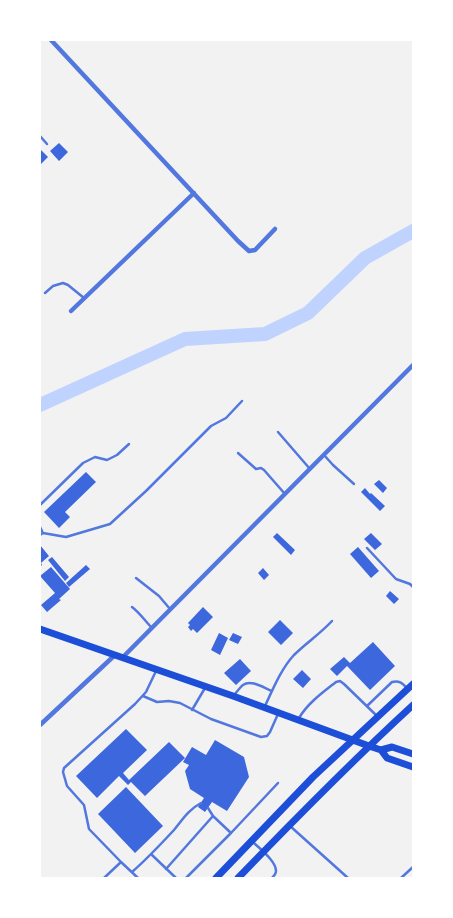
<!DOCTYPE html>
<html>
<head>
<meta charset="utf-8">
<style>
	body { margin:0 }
	#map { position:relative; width:453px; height:918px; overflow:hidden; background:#f2f2f2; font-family:"Nunito Sans",sans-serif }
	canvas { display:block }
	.frame { position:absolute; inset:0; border:41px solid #fff; pointer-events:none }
</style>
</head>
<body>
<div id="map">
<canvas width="453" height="918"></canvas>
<div class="frame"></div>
</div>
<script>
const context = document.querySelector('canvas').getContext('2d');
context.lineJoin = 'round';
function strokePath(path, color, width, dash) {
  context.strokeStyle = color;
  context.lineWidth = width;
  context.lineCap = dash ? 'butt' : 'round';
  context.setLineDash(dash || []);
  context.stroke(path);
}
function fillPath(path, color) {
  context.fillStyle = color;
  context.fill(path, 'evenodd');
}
const river = new Path2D(`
	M 40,405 L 185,339 L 265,334 L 308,313 L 365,258 L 413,231`);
const building = new Path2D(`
	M 59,143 L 68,152 L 59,161 L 50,151 Z
	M 40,149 L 48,157 L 40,165 Z
	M 86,472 L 96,482 L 65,512 L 70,517 L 59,528 L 44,512 Z
	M 379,480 L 387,488 L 383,493 L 374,484 Z
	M 365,488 L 370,494 L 371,493 L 385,506 L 380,511 L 361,492 Z
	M 277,533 L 295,550 L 291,555 L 273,537 Z
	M 371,533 L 382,544 L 375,550 L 364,539 Z
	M 40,545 L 49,556 L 41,563 L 42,565 L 40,567 Z
	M 358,547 L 379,571 L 371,578 L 350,554 Z
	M 52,557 L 69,577 L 65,581 L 48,560 Z
	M 86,565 L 90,569 L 69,587 L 66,583 Z
	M 51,567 L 70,589 L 59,599 L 61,600 L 47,612 L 41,605 L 55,593 L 40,576 Z
	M 263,568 L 269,575 L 264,580 L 258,573 Z
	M 390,591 L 399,599 L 394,604 L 386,596 Z
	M 203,607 L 213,617 L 197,633 L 193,629 L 191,631 L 188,627 L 190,625 L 188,623 Z
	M 280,620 L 293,633 L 281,645 L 268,632 Z
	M 219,633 L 228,638 L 220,655 L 211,650 Z
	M 233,633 L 242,637 L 238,644 L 229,640 Z
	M 373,642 L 395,666 L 370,690 L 347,666 L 337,676 L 330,669 L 344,657 L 350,663 Z
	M 240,659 L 251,671 L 236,685 L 224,673 Z
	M 302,670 L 311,679 L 303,688 L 293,679 Z
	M 126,729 L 147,750 L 123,773 L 129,780 L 169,742 L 185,758 L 145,796 L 131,782 L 128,785 L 119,776 L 97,798 L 76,776 Z
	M 215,740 L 244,757 L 249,777 L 227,811 L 212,802 L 205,812 L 198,807 L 204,798 L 190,789 L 185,771 L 189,765 L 183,762 L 192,747 L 206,755 Z
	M 126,787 L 163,826 L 135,853 L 98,814 Z`);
const service = new Path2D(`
	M 40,136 L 47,144
	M 45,293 L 53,286 L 63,283 L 68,285 L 84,298
	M 278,432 L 310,469
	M 238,453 L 256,469 L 261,468 L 264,470 L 285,494
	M 324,455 L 333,465 L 354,484
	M 40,505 L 83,463 L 95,457 L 107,460 L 117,455 L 129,444
	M 40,527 L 43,533 L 40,535
	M 43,533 L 66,537 L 110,524 L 146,491 L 211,426 L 226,418 L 242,401
	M 367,548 L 396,579 L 410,584 L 413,587
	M 136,578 L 159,596 L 170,609
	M 132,607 C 140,613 145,621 152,628
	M 234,695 C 237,692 240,687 243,685 C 251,679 264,688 272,691
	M 143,696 L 157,702 L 169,701 L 180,703 L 211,719 L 261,737 L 267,736 L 270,732 L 278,714
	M 265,706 C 273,689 281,669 294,655 C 306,643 320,634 332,621
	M 367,706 L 392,682 C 399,680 402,683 407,688
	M 192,710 L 205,688
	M 299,718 C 308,703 322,693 336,682 L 340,681 L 344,684 L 377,716
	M 208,808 L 213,816 L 231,833
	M 290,826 L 348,878
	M 253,842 C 260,849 276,861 276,871 C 276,874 274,876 272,878
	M 152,855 L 176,878
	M 166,869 L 213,816
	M 132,872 C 147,859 160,845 174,830 C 183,819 188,810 201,803
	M 104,878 L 121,862
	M 138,878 L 121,862 L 89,829 L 84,805 L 67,786 L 63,772 L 64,768 L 135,704 L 146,692 L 156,671
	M 186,878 L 231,833 L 278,783
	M 401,878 L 413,867`);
const minor = new Path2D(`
	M 51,40 L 238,241 L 249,251 L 255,250 L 275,229
	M 71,311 L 194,193
	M 123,657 L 413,365
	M 40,725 L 115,655`);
const secondary = new Path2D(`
	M 40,629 L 233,696 L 369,746 L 381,750 L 392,747 L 413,754
	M 381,750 L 387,758 L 413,767
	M 216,878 L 313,777 L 413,684
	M 238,878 C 295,819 352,761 413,705`);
strokePath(river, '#bfd3fe', 14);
fillPath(building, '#3d67dc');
strokePath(service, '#5277de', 2.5);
strokePath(minor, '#5277de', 4.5);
strokePath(secondary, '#1d4ed8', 7);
</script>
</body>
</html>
